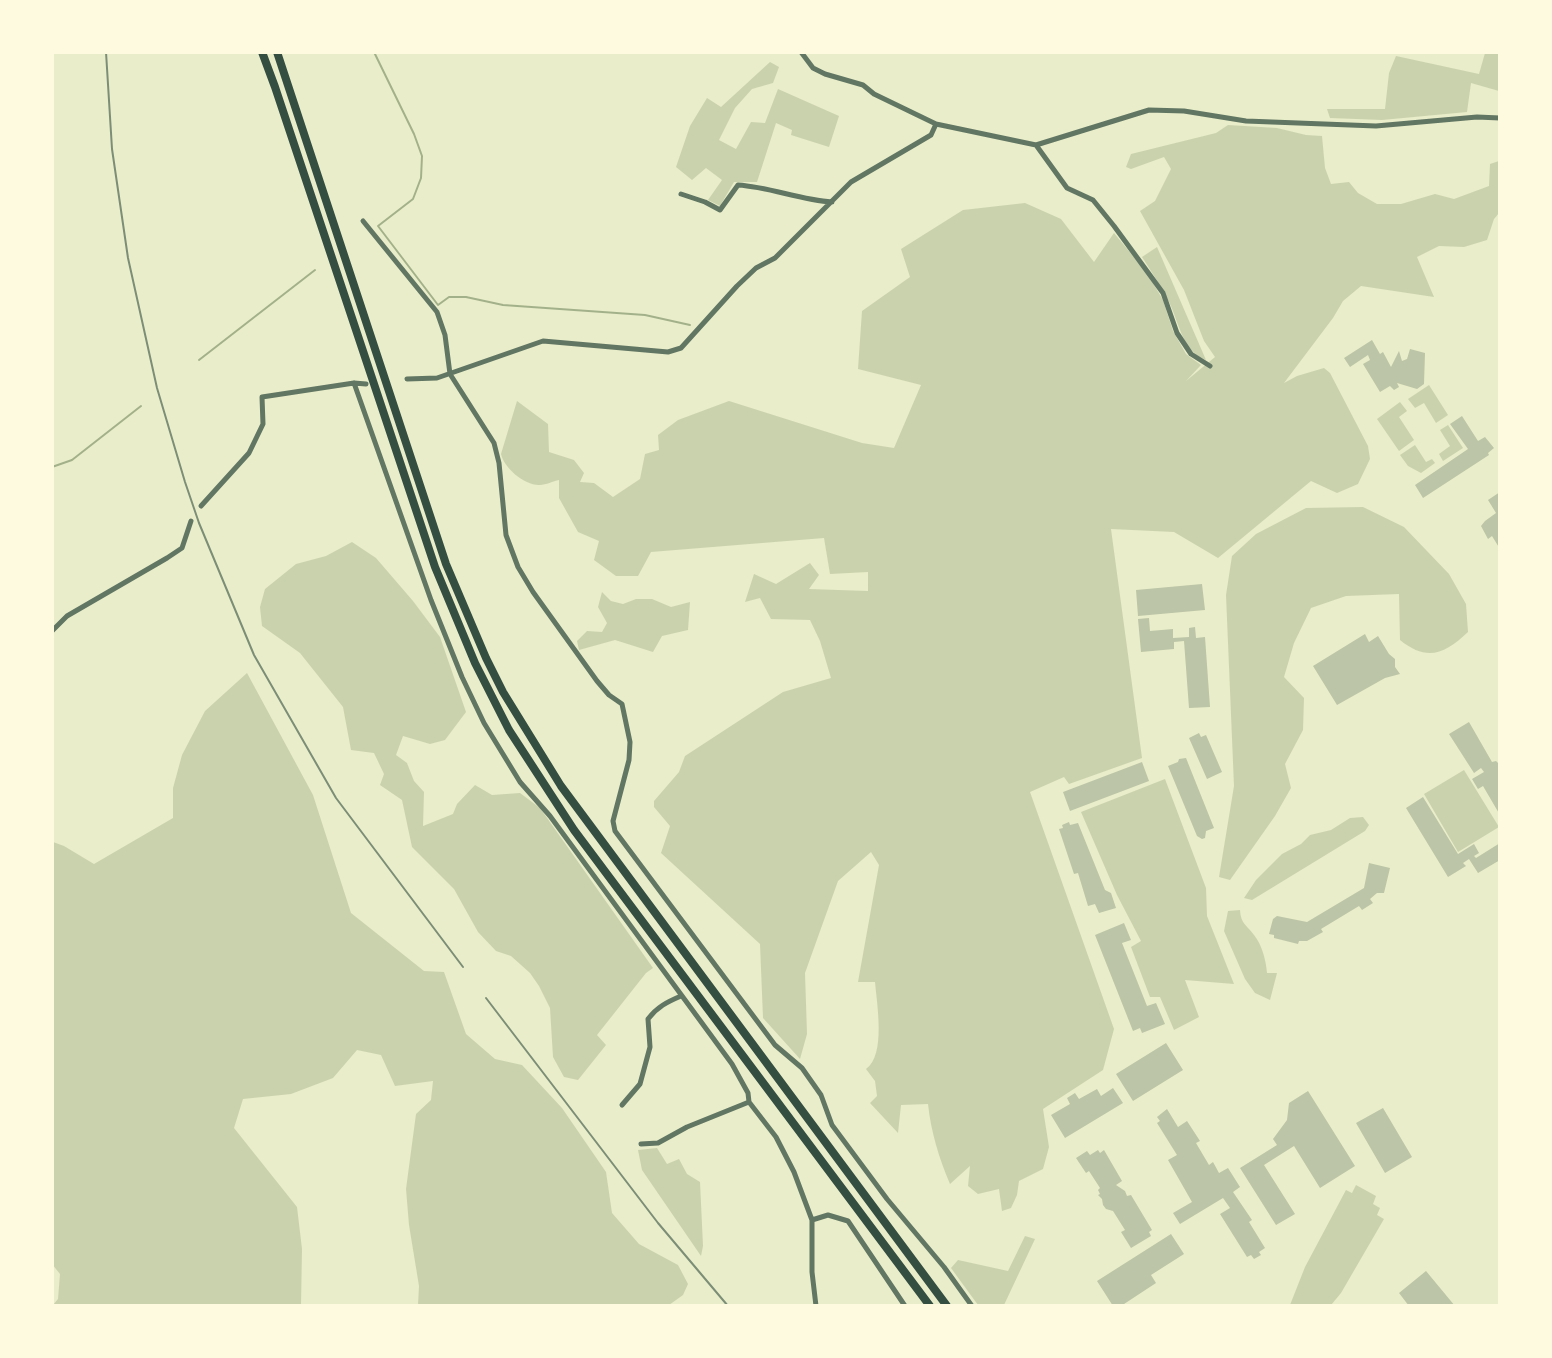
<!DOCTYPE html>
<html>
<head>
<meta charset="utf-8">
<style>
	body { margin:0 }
	#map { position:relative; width:1552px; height:1358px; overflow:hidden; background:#e9edc9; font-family:"PT Sans",sans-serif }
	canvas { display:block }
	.frame { position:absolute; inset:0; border:54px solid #fefae0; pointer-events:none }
</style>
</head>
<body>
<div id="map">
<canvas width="1552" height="1358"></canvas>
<div class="frame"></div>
</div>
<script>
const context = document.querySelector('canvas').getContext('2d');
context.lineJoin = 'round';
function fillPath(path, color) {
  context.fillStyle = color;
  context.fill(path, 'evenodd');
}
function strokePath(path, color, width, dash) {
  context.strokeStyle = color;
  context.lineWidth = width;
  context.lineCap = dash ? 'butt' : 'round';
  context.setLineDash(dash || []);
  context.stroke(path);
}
const green = new Path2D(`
	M 1485,53 L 1499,53 L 1499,91 L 1471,83 L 1467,112 L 1382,120 L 1330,118 L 1327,109 L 1385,109 L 1389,73 L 1396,56 L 1479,74 Z
	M 770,62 L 779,67 L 773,83 L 752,89 L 735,108 L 719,140 L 736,149 L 751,122 L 765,123 L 778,89 L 839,116 L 829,147 L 791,135 L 792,130 L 776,123 L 757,182 L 734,182 L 720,206 L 708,200 L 722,180 L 706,168 L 692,180 L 676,167 L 690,126 L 707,98 L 721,107 Z
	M 1228,125 L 1277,128 L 1306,135 L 1322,136 L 1325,168 L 1331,184 L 1349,182 L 1358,193 L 1377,204 L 1401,204 L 1435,194 L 1454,199 L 1489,186 L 1490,164 L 1499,161 L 1499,213 L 1494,219 L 1487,240 L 1464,247 L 1439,246 L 1417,257 L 1434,297 L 1361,286 L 1343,301 L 1333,318 L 1284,383 L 1297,376 L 1324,368 L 1330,373 L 1368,446 L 1370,459 L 1358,484 L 1337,493 L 1311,481 L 1218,558 L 1174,532 L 1111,529 L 1142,758 L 1069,784 L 1064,777 L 1030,792 L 1114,1029 L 1103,1070 L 1043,1109 L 1049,1147 L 1043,1169 L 1019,1181 L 1017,1195 L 1011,1208 L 1002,1211 L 999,1189 L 978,1194 L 968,1186 L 970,1166 L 950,1184 C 939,1158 931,1132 928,1104 L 901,1105 L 898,1133 L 870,1103 L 877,1096 L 875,1081 L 866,1069 C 886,1055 877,1005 875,982 L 858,982 L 879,865 L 871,852 L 838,881 L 805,973 L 807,1034 L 800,1059 L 763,1018 L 760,944 L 661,853 L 670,826 L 654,807 L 654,801 L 679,772 L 685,756 L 783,692 L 831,678 L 820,641 L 810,620 L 771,619 L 760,598 L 745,602 L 754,574 L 776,584 L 810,563 L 819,575 L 809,589 L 868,591 L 868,572 L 830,574 L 824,538 L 651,552 L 638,576 L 616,576 L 594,560 L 599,541 L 578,532 L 559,498 L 559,480 C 553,481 546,485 540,485 C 525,486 504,468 501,454 L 517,401 L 548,424 L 549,452 L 574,460 L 584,473 L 580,482 L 594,483 L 613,497 L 640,479 L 645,454 L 659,450 L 658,435 L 678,420 L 729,401 L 862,443 L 894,448 L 921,385 L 858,369 L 862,311 L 910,277 L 901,249 L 963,210 L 1025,203 L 1061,219 L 1094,262 L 1114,233 L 1147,273 L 1163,300 L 1173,331 L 1186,354 L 1201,365 L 1186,381 L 1215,357 L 1204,341 L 1184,290 L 1140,211 L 1155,201 L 1171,169 L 1164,157 L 1131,169 L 1126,167 L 1131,154 L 1216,133 Z
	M 1157,247 L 1206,360 C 1182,351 1179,322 1169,302 C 1161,286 1151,271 1142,257 Z
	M 1429,385 L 1448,415 L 1436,423 L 1424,403 L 1415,408 L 1408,399 Z
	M 1400,402 L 1407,411 L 1399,417 L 1414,440 L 1399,451 L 1377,419 Z
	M 1448,425 L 1463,448 L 1443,461 L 1439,454 L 1450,446 L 1440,430 Z
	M 1415,445 L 1426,462 L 1432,459 L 1435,463 L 1421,473 L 1408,466 L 1400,455 Z
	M 1363,507 L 1404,527 L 1449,574 L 1466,604 L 1468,632 C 1445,654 1427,662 1400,640 L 1399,594 L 1346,596 L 1311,608 L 1294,643 L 1284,677 L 1304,698 L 1303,730 L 1285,764 L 1291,788 L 1275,816 L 1230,880 L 1219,877 L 1234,786 L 1226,595 L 1232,556 L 1256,534 L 1306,508 Z
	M 352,542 L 376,558 L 413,601 L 440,637 L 466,712 L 445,740 L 430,744 L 403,736 L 396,755 L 407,763 L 414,781 L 424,792 L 423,826 L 453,814 L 457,804 L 475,785 L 492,795 L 520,793 L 540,808 L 653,968 L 646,973 L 597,1035 L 606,1045 L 578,1080 L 564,1077 L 553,1057 L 550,1008 L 539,986 L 530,973 L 511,956 L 496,951 L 478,932 L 454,889 L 412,847 L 402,800 L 380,785 L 384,774 L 374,753 L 351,750 L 343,707 L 300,653 L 262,626 L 260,607 L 265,589 L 296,564 L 326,556 Z
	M 602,592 L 611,601 L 623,604 L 636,599 L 652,599 L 671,607 L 690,602 L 688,630 L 662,636 L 653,652 L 615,640 L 579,650 L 577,641 L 587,631 L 602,632 L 607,623 L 598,607 Z
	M 247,673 L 313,795 L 351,913 L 424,971 L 444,972 L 466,1034 L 495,1059 L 522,1065 L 562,1108 L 606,1172 L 612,1213 L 639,1244 L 678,1265 L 688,1284 L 683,1295 L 669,1305 L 418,1305 L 419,1286 L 409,1225 L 406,1189 L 416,1114 L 431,1100 L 433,1081 L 395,1086 L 381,1055 L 357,1050 L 333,1078 L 291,1094 L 243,1099 L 234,1128 L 297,1207 L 302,1249 L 301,1305 L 53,1305 L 58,1299 L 60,1274 L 52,1264 L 53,842 L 64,846 L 94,864 L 173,818 L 173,788 L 182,755 L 205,711 Z
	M 1464,770 L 1499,827 L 1458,852 L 1424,794 Z
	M 1165,779 L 1206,888 L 1207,916 L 1234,984 L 1185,980 L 1199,1017 L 1174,1030 L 1160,997 L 1150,997 L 1131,947 L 1141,941 L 1117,895 L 1081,812 Z
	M 1363,817 L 1369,825 L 1365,831 L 1252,900 L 1244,898 L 1256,880 L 1282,854 L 1301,844 L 1310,835 L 1331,830 L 1350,818 Z
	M 1240,910 C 1241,924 1246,924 1254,935 C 1262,945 1266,960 1267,973 L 1277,973 L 1270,1000 L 1255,993 L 1245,979 L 1224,931 L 1228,911 Z
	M 657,1148 L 667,1164 L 679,1159 L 687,1174 L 700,1182 L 703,1246 L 701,1256 L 642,1170 L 638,1150 Z
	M 1356,1185 L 1376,1196 L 1373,1204 L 1380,1208 L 1377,1215 L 1384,1219 L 1341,1293 L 1331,1305 L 1290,1305 L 1305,1267 L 1346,1190 L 1352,1193 Z
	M 1025,1236 L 1035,1239 L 1004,1305 L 978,1305 L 951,1268 L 958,1260 L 1008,1271 Z`);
const stream = new Path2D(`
	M 374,52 L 414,134 L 422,156 L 421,178 L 413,199 L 378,226 L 438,305 L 449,297 L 466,297 L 503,305 L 645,315 L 690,325
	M 199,360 L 315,270
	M 52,467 L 72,460 L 141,406`);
const building = new Path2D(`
	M 1372,340 L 1380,354 L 1383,352 L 1391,367 L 1399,351 L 1402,361 L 1407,359 L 1410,349 L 1425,353 L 1424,384 L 1417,389 L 1397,383 L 1399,387 L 1394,390 L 1390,386 L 1380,392 L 1363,364 L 1370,360 L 1368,355 L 1350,367 L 1344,358 Z
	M 1462,416 L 1478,441 L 1485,437 L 1494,448 L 1488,453 L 1489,455 L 1423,498 L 1415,485 L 1468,449 L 1450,424 Z
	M 1500,492 L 1500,549 L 1492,536 L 1488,539 L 1481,526 L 1485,521 L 1496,513 L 1488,500 Z
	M 1202,584 L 1205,610 L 1138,616 L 1136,590 Z
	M 1149,618 L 1150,631 L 1173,629 L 1173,638 L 1189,637 L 1189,628 L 1195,627 L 1196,638 L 1205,637 L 1210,707 L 1189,708 L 1184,641 L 1174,642 L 1174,649 L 1141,652 L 1138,619 Z
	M 1365,634 L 1369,642 L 1378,636 L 1389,654 L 1395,659 L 1395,667 L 1400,674 L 1385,678 L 1337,705 L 1313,666 Z
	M 1469,722 L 1492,762 L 1496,761 L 1500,765 L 1500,815 L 1483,786 L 1478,789 L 1472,779 L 1484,772 L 1481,768 L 1474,773 L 1449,734 Z
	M 1199,733 L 1201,737 L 1206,735 L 1222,772 L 1207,779 L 1189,738 Z
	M 1186,758 L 1214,828 L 1206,831 L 1205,838 L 1202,839 L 1197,836 L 1168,766 L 1178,762 L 1179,759 Z
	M 1142,762 L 1149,781 L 1070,811 L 1063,792 Z
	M 1423,797 L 1458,854 L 1474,844 L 1479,853 L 1474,856 L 1476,858 L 1500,843 L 1500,860 L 1478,873 L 1469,859 L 1463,863 L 1466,866 L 1448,877 L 1406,808 Z
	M 1069,822 L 1070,825 L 1078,823 L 1105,890 L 1111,893 L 1116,908 L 1099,913 L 1095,904 L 1088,906 L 1078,873 L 1074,874 L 1059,829 L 1063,828 L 1062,825 Z
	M 1369,863 L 1390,868 L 1384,893 L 1377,893 L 1370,899 L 1373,903 L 1362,910 L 1359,906 L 1321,929 L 1323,932 L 1307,941 L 1299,941 L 1298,944 L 1274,938 L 1274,935 L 1269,934 L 1273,919 L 1277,916 L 1307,922 L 1364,888 Z
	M 1124,923 L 1131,940 L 1122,943 L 1147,1006 L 1156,1003 L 1165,1024 L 1142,1033 L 1140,1028 L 1133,1031 L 1095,935 Z
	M 1166,1043 L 1183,1070 L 1133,1101 L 1116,1074 Z
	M 1113,1088 L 1123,1103 L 1065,1138 L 1051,1115 L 1070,1104 L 1067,1098 L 1075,1093 L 1079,1099 L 1097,1089 L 1101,1096 Z
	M 1308,1091 L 1355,1166 L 1320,1188 L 1294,1146 L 1264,1165 L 1295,1214 L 1276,1225 L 1240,1168 L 1277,1145 L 1273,1139 L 1287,1120 L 1289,1103 Z
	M 1383,1108 L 1412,1157 L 1385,1173 L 1356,1123 Z
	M 1167,1109 L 1178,1127 L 1187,1121 L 1200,1141 L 1196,1143 L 1209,1165 L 1213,1162 L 1219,1173 L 1228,1168 L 1240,1187 L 1233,1192 L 1252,1220 L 1249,1222 L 1265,1248 L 1259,1252 L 1261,1255 L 1254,1259 L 1251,1255 L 1247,1257 L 1220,1214 L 1230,1208 L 1223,1198 L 1180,1224 L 1173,1213 L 1192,1202 L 1168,1160 L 1177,1155 L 1157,1123 L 1160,1121 L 1157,1117 Z
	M 1098,1150 L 1100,1153 L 1104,1150 L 1122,1181 L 1116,1185 L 1125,1191 L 1127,1196 L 1131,1195 L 1152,1230 L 1149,1232 L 1151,1236 L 1131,1248 L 1121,1232 L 1125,1230 L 1113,1211 L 1106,1209 L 1103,1205 L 1102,1199 L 1098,1195 L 1100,1194 L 1098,1190 L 1100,1188 L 1089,1171 L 1086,1173 L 1076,1158 L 1087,1151 L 1090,1155 Z
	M 1171,1234 L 1184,1254 L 1151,1275 L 1156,1283 L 1121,1306 L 1113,1306 L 1097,1281 Z
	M 1426,1271 L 1455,1306 L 1409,1306 L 1399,1293 Z`);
const minor = new Path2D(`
	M 801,52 L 813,68 L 825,74 L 863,85 L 874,94 L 936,124 L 1036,145 L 1149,110 L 1184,111 L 1246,121 L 1376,126 L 1477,117 L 1500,118
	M 1036,145 L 1067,188 L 1093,200 L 1114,226 L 1163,293 L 1177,333 L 1191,354 L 1210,366
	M 681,194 L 705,202 L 720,210 L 738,185 C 770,187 800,200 832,202
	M 363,221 L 437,312 L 445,335 L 450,374 L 494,443 L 499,463 L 506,535 L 518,567 L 533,592 L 597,681 L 609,695 L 622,704 L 630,742 L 629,760 L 613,821 L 615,831 L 775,1045 L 802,1068 L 821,1095 L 832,1125 L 887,1199 L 944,1267 L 972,1306
	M 407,379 L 437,378 L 543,341 L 668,352 L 681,348 L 737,286 L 756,268 L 775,258 L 851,182 L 931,135 L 936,124
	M 354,383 L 431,600 L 462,677 L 484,723 L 520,782 L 550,816 L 732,1064 L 748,1093 L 749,1102 L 776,1137 L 794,1172 L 812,1220 L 812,1272 L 816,1306
	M 201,506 L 249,453 L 263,424 L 262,397 L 354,383 L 366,384
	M 52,631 L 67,616 L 167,558 L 182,548 L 191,521
	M 622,1105 L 640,1084 L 650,1047 L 648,1019 C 657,1007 667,1002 681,996
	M 641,1144 L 658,1143 L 687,1127 L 749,1102
	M 812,1220 L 828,1215 L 848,1221 L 905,1306`);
const trunk = new Path2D(`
	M 262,52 L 275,87 L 435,567 L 475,663 L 509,730 L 574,830 L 930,1306
	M 277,52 L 446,564 L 486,658 L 503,692 L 561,786 L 947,1306`);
const rail = new Path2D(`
	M 106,52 L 112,149 L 128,258 L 157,388 L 185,482 L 199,523 L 254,655 L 336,798 L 463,967
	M 486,998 L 658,1223 L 728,1306`);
fillPath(green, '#cad2ad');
strokePath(stream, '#a3b18a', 2);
fillPath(building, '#bcc5a7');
strokePath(minor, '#617663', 5);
strokePath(trunk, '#344e41', 8);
strokePath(rail, '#7c8e77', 2);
</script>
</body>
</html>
